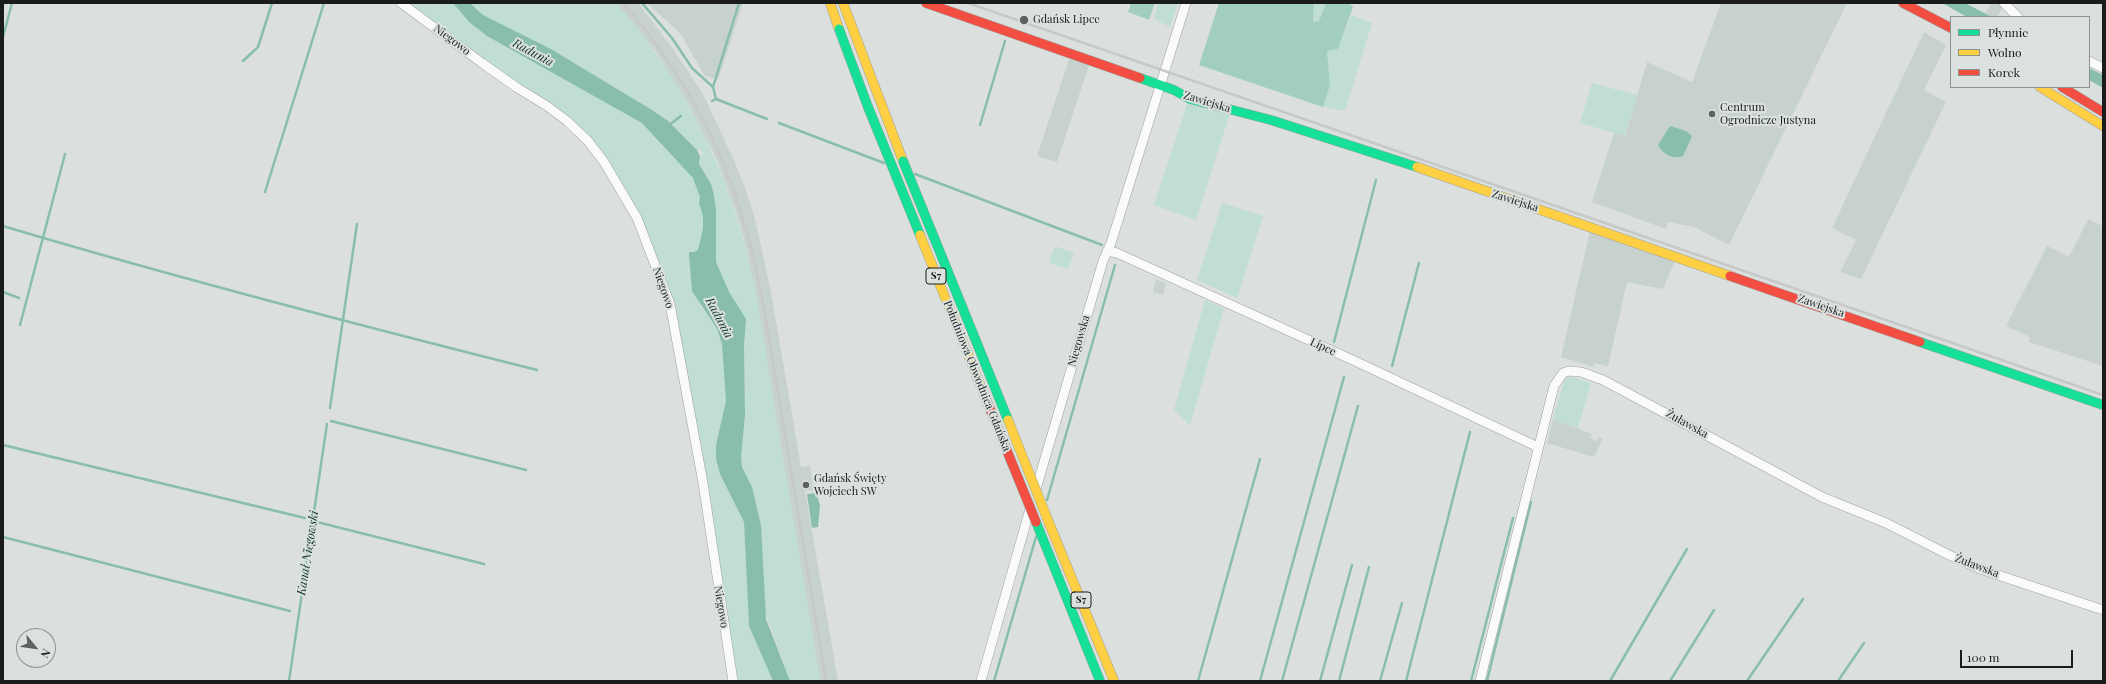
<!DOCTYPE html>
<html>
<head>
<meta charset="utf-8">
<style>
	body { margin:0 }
	#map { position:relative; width:2106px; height:684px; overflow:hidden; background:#dbe0de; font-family:"Playfair Display",serif }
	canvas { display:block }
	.frame { position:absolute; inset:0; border:4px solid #191c1b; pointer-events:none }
	.legend { position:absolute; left:1950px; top:16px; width:140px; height:72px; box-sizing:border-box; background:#dae1de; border:1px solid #8d9290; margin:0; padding:5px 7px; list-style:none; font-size:12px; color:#191c1b }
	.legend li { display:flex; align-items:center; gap:8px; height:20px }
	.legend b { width:20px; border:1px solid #8d9290 }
	.north { position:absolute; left:16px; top:628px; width:40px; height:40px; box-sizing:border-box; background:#dae1de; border:1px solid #8d9290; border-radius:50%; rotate:119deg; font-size:11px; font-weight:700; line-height:16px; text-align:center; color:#191c1b }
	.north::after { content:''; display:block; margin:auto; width:14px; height:18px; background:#5d615f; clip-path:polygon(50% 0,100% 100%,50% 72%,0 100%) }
	.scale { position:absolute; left:1960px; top:650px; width:113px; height:18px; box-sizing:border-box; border:2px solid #191c1b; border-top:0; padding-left:5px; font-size:12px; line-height:14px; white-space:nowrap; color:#191c1b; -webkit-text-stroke:3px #dae1de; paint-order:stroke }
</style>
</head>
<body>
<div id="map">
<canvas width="2106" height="684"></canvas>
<div class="frame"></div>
<ul class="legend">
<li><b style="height:5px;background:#16e098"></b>Płynnie</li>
<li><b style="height:5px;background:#ffcf43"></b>Wolno</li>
<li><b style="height:5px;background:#f24e42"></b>Korek</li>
</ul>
<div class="north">N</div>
<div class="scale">100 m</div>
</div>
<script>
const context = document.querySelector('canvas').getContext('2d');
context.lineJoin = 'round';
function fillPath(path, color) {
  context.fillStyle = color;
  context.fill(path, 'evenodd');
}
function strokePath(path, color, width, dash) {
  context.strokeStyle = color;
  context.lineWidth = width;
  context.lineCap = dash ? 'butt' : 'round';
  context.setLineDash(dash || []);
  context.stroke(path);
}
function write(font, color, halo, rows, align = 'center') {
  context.font = font + ' "Playfair Display",serif';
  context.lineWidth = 4;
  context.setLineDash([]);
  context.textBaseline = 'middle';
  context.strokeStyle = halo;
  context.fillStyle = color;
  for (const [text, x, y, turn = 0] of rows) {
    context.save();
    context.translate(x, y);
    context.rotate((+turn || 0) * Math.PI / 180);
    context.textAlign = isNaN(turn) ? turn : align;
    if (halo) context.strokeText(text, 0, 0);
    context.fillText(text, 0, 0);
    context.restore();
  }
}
const built = new Path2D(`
	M 616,3 L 638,3 L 671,46 L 703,94 L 733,158 L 744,185 L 755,219 L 771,292 L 801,467 L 810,466 L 814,490 L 805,491 L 838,681 L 820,681 L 760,320 L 747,251 L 737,215 L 716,158 L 689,105 L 657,53 Z
	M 647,3 L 743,3 L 718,80 L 704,75 L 681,34 Z
	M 1721,3 L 1847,3 L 1729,245 L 1694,227 L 1668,222 L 1666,229 L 1592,202 L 1614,133 L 1625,136 L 1647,62 L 1692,82 Z
	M 1992,3 L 2000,3 L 2004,6 L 1997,17 L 1992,17 L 1985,13 Z
	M 1924,32 L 1946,45 L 1924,90 L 1946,102 L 1861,279 L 1840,272 L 1856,240 L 1832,228 Z
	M 1069,59 L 1089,65 L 1057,162 L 1037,156 Z
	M 2088,219 L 2103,226 L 2103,366 L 2029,342 L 2030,337 L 2006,326 L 2047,246 L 2069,257 Z
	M 1590,231 L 1675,261 L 1663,289 L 1627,282 L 1608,366 L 1594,363 L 1593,367 L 1561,357 Z
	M 1156,279 L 1166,284 L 1163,295 L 1153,292 Z
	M 1553,419 L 1592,434 L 1590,438 L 1596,441 L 1599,437 L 1603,439 L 1594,457 L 1547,443 Z`);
const green = new Path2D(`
	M 404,3 L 453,3 L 463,15 L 487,36 L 607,103 L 627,110 L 665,135 L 693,178 L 705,203 L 700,305 L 717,329 L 722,344 L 726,348 L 726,401 L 718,467 L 744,522 L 749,626 L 773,681 L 735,681 L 672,302 L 653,254 L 593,145 Z
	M 470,3 L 616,3 C 679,74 722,157 746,250 C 761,307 768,366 777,424 C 792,510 806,595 820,681 L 790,681 L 764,609 L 761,525 L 752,487 L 742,467 L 741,458 L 745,415 L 744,345 L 712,298 L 716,210 L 711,184 L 699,164 L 699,157 L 703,154 L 701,149 L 696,151 L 668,121 L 652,110 L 551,49 L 483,15 Z
	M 1158,3 L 1178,3 L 1170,27 L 1154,19 Z
	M 1314,3 L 1326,3 L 1319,21 L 1313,22 Z
	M 1351,15 L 1372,23 L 1345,111 L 1323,107 L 1330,85 L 1327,51 L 1338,49 Z
	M 1592,83 L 1637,95 L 1625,136 L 1580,123 Z
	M 1188,101 L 1230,113 L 1196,220 L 1154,205 Z
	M 1222,203 L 1263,216 L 1237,298 L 1197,280 Z
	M 1055,246 L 1074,253 L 1068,269 L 1049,263 Z
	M 1205,300 L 1224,308 L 1190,425 L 1174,410 Z
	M 1570,377 L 1591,383 L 1578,428 L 1553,419 L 1565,378 Z`);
const forest = new Path2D(`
	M 1131,3 L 1155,3 L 1149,20 L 1128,12 Z
	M 1219,3 L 1314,3 L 1313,22 L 1319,21 L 1326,3 L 1349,3 L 1353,7 L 1338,49 L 1327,51 L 1330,85 L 1323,107 L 1199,65 Z`);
const water = new Path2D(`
	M 453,3 L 470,3 L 483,15 L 551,49 L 652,110 L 668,121 L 697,150 L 700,156 L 699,164 L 711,184 L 714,195 L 716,210 L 716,262 L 729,292 L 746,319 L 744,345 L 745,415 L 741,458 L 742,467 L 752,487 L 761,525 L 766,619 L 790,681 L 773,681 L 749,626 L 744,522 L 720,474 L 716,459 L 716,445 L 726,401 L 722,344 L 717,329 L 692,291 L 689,254 L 689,252 L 694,252 L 698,250 L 703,229 L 703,216 L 699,203 L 700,197 L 693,178 L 642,123 L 487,36 L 469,22 Z
	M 1942,3 L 1965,3 L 1992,17 L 1967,17 Z
	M 2089,68 L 2103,75 L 2103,88 L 2089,80 Z
	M 1670,126 L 1686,131 L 1692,136 L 1683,156 C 1672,160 1663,154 1658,145 Z
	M 816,493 L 820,505 L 818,527 L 812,528 L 807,494 Z`);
const stream = new Path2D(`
	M 642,3 L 672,38 L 692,68 L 713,87
	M 3,37 L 12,3
	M 243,61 L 258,47 L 272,3
	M 716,99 L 767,119
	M 712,101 L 716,99 L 713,87 L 739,3
	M 779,123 L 884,163
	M 669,125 L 681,116
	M 980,125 L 1005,41
	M 915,174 L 1102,245
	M 265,192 L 324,3
	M 3,226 C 180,279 358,325 537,370
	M 3,292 L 19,298
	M 20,325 L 65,154
	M 1334,342 L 1376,180
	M 1392,366 L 1419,263
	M 330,408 L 357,224
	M 331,421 L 526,470
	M 3,445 L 305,518
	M 1047,500 L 1115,265
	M 313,521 L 484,564
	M 3,537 L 290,611
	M 289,681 L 327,424
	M 994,681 L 1036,537
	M 1198,681 L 1260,459
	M 1260,681 L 1344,377
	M 1282,681 L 1358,406
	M 1320,681 L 1352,565
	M 1339,681 L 1369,567
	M 1380,681 L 1402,603
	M 1406,681 L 1470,432
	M 1471,681 L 1513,518
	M 1487,681 L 1531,502
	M 1610,681 L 1687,549
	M 1670,681 L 1714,610
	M 1747,681 L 1803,599
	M 1838,681 L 1864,643`);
const street = new Path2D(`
	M 401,3 L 482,63 L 516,87 L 547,106 L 567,121 L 588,141 L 604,162 L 637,218 L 670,304 L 703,483 L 733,681
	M 2004,3 L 2018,17
	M 2089,61 L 2103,68
	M 1107,251 L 1117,253 L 1357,362 L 1538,447
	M 1036,489 L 1103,261 L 1111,243 L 1186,3
	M 981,681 L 1030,509
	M 1480,681 L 1554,386 L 1563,373 L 1569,371 L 1581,372 L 1603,380 L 1822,497 L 1886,523 L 1949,555 L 1980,569 L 2103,610`);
const fast = new Path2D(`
	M 1140,78 L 1174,90 L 1190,99 L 1271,120 L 1417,167
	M 1920,342 L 2103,405
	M 1036,522 L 1100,681`);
const slow = new Path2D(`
	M 830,3 L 839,29
	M 843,3 L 903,161
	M 2040,87 L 2103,126
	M 1417,167 L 1730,276
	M 1047,518 L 1114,681`);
const jam = new Path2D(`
	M 926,3 L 1140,78
	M 1903,3 L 1951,28
	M 2062,87 L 2103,112
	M 1730,276 L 1920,342`);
const rail = new Path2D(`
	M 623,3 C 677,65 718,136 742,216 C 762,281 770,350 782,417 C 796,505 811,593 826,681
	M 968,3 L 2103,395`);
const fastBridge = new Path2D(`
	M 839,29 L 868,107 L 920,235
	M 903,161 L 1008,420`);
const slowBridge = new Path2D(`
	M 920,235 L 983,392
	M 1008,420 L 1047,518`);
const jamBridge = new Path2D(`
	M 983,392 L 1036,522`);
const markers = [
	[1024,20,5,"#5d615f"],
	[1712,114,4,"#5d615f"],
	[806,485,4,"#5d615f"]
];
const shields = [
	[936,276,20],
	[1081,600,20]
];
const shieldNames = [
	["S7",936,276],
	["S7",1081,600]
];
const poiNames = [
	["Gdańsk Lipce",1033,20],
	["Centrum",1720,108],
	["Ogrodnicze Justyna",1720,121],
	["Gdańsk Święty",814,479],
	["Wojciech SW",814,492]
];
const streetNames = [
	["Niegowo",452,40,37],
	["Zawiejska",1207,102,17],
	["Zawiejska",1515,201,18],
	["Niegowo",663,288,71],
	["Zawiejska",1821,306,19],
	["Niegowska",1079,341,-74],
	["Lipce",1323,347,25],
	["Południowa Obwodnica Gdańska",977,376,68],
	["Żuławska",1687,424,29],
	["Żuławska",1977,566,21],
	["Niegowo",721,607,81]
];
const waterNames = [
	["Radunia",533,53,28],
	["Radunia",719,318,62],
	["Kanał Niegowski",308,553,-81]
];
fillPath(built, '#c7d1cd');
fillPath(green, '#c0ded2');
fillPath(forest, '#a2cebe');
fillPath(water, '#88beaa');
strokePath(stream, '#88beaa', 2.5);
strokePath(street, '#9da19f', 10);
strokePath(fast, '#9da19f', 10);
strokePath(slow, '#9da19f', 10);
strokePath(jam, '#9da19f', 10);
strokePath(street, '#fafafa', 9);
strokePath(fast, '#16e098', 9);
strokePath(slow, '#ffcf43', 9);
strokePath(jam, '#f24e42', 9);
strokePath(rail, '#c7c8c8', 2.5);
strokePath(fastBridge, '#8fa49d', 10, []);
strokePath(slowBridge, '#8fa49d', 10, []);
strokePath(jamBridge, '#8fa49d', 10, []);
strokePath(fastBridge, '#16e098', 9);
strokePath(slowBridge, '#ffcf43', 9);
strokePath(jamBridge, '#f24e42', 9);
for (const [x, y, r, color] of markers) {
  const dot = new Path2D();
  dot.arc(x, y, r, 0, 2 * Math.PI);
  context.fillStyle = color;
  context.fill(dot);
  strokePath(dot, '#dae1de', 1.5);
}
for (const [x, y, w] of shields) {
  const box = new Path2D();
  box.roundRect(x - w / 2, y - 8, w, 16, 3);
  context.fillStyle = '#dae1de';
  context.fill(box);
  strokePath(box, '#191c1b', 1);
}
write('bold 10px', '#191c1b', null, shieldNames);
write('11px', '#191c1b', '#dae1de', poiNames, 'left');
write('11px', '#191c1b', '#dae1de', streetNames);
write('italic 12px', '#0f3327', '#dae1de', waterNames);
</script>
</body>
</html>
